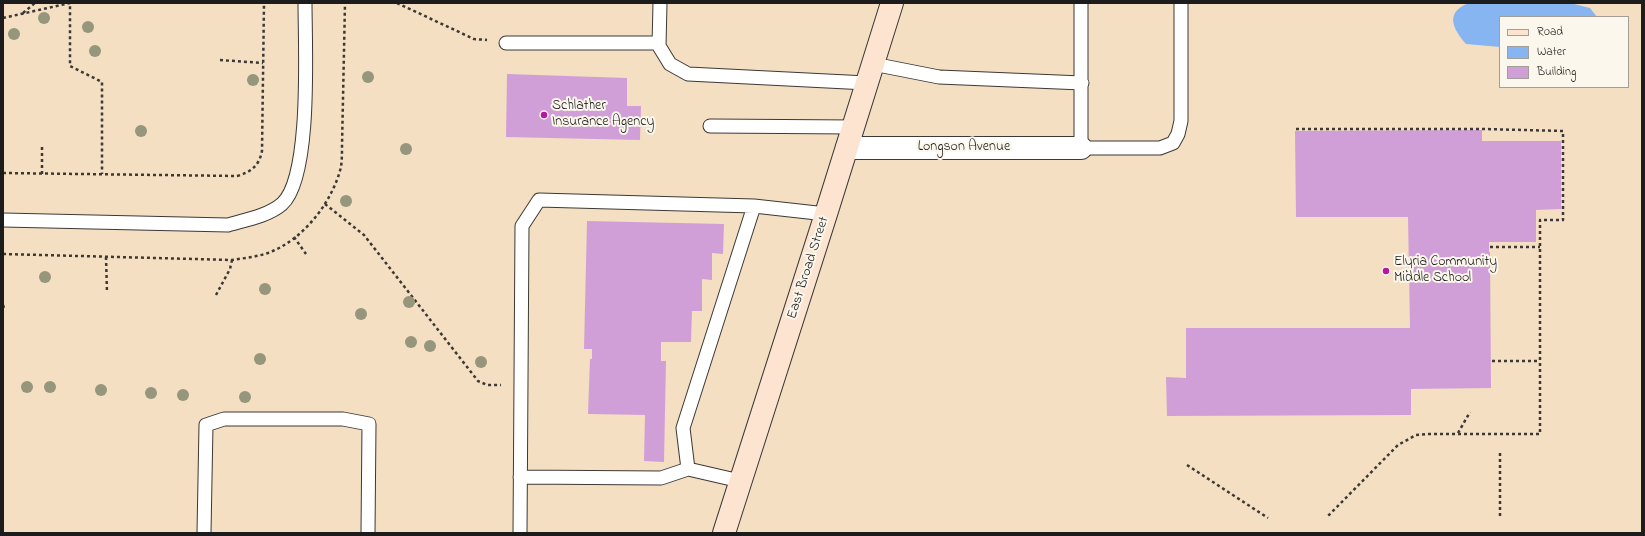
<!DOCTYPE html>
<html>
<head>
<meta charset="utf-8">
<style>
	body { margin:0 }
	#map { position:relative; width:1645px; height:536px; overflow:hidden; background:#f4dfc3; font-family:"Indie Flower",sans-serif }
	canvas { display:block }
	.frame { position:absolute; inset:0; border:4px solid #1c1c1c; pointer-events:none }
	.legend { position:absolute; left:1499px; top:16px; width:130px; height:72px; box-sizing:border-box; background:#fbf7ec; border:1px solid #a29f99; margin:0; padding:5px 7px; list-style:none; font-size:12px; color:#1c1c1c }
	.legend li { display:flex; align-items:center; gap:8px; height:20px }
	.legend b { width:20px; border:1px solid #a29f99 }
</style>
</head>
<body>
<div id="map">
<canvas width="1645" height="536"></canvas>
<div class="frame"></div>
<ul class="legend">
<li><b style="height:5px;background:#fde4d1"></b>Road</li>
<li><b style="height:11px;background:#86b5f1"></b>Water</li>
<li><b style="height:11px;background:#d19fd7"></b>Building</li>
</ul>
</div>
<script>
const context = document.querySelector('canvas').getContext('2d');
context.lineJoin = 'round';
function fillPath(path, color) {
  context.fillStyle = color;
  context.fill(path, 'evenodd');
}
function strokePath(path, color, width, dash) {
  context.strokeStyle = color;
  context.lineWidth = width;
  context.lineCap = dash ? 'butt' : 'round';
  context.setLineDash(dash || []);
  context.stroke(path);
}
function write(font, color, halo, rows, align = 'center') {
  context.font = font + ' "Indie Flower",sans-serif';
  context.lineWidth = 4;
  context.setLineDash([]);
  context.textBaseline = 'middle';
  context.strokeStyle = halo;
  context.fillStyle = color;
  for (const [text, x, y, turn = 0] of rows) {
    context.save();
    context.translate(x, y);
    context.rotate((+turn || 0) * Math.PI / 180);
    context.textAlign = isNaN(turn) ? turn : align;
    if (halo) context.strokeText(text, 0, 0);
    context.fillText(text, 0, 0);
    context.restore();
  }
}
const water = new Path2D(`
	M 1469,3 L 1574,4 L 1590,8 L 1597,17 L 1500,17 L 1500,47 L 1466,44 C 1452,28 1445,12 1469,3 Z`);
const building = new Path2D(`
	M 507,74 L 627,78 L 627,106 L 641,106 L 640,140 L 506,137 Z
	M 1482,130 L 1482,141 L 1561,141 L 1561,209 L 1536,210 L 1536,242 L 1489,242 L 1489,252 L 1490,252 L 1491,388 L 1411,389 L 1411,415 L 1167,416 L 1166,377 L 1186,378 L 1186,328 L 1410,328 L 1408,217 L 1296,217 L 1295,131 Z
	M 587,221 L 724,224 L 723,254 L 712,253 L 712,280 L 702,279 L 702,311 L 692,311 L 691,342 L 661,342 L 661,361 L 666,361 L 664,462 L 644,461 L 645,415 L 588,414 L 590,359 L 592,359 L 592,349 L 584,349 Z`);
const path = new Path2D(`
	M 397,3 L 474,39 L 487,40
	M 23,13 L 35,3
	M 3,18 L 70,3 L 70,66 L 102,82 L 102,174
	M 220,60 L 263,63
	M 1296,129 L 1484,129 L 1563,131 L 1563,220 L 1540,220 L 1540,434 L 1427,434 L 1416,435 L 1398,445 L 1327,517
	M 42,147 L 42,174
	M 3,173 L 237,176 C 251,172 259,166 262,151 L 264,3
	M 325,204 L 364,235 L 478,381 L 487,385 L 501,385
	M 294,237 L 306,254
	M 1490,247 L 1540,247
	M 3,254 L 232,260 C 244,258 256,257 268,253 C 303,240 332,203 341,167 C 342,160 342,153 342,146 L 345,3
	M 106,257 L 107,293
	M 216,295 L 230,269 L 232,260
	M 3,305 L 4,308
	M 1492,361 L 1540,361
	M 1458,433 L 1470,412
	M 1500,453 L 1500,516
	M 1187,465 L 1268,518`);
const lane = new Path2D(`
	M 660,3 L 659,46 L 670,64 L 688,74 L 867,83
	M 1081,3 L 1081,148 L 1160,148 L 1173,143 L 1178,134 L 1181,121 L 1181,3
	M 506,43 L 659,43
	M 873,64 L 939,77 L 1082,83
	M 710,126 L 854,127
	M 3,220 L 228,225 C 245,220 268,216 282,204 C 312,177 305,45 305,3
	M 688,469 L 683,428 L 754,206
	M 520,477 L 661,478 L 688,469 L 740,481
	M 204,533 L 206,425 L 224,419 L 343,419 L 369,424 L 368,533
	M 520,533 L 522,226 L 539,200 L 754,206 L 826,214`);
const street = new Path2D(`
	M 847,148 L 1081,148`);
const secondary = new Path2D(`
	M 724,533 L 826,214 L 892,3`);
const trees = [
	[44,18],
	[88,27],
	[14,34],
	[95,51],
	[368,77],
	[253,80],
	[141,131],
	[406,149],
	[346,201],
	[45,277],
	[265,289],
	[409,302],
	[361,314],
	[411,342],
	[430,346],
	[260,359],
	[481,362],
	[27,387],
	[50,387],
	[101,390],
	[151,393],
	[183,395],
	[245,397]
];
const markers = [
	[544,115,4,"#b5179e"],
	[1386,271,4,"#b5179e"]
];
const poiNames = [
	["Schlather",552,107],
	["Insurance Agency",552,123],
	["Elyria Community",1394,263],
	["Middle School",1394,279]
];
const streetNames = [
	["Longson Avenue",964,148],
	["East Broad Street",809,268,-72]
];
fillPath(water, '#86b5f1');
fillPath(building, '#d19fd7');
strokePath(lane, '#3c3935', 15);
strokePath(street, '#3c3935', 24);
strokePath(secondary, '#3c3935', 24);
strokePath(path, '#3c3935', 2.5, [3, 3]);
strokePath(lane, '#fff', 13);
strokePath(street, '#fff', 22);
strokePath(secondary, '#fde4d1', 22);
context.fillStyle = '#95967b';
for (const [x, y] of trees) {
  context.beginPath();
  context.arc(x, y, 6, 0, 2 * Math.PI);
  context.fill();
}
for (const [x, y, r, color] of markers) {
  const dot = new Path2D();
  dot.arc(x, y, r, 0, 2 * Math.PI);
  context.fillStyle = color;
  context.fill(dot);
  strokePath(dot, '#fbf7ec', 1.5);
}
write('14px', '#1c1c1c', '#fbf7ec', poiNames, 'left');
write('14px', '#1c1c1c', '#fbf7ec', streetNames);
</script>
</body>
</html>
